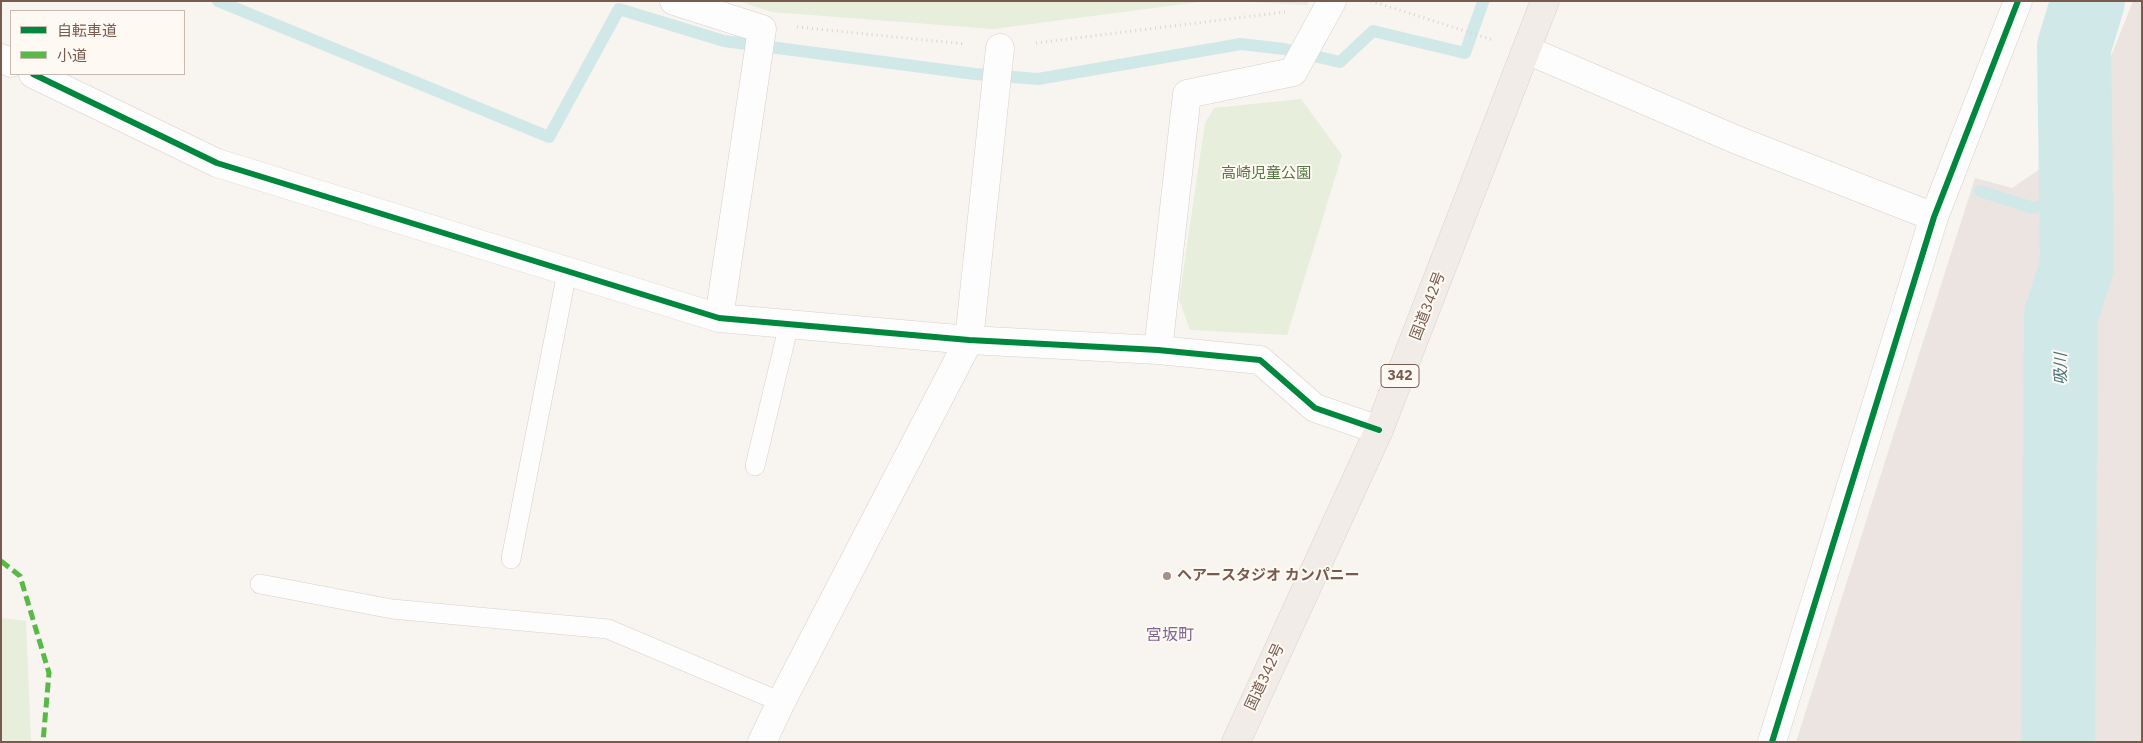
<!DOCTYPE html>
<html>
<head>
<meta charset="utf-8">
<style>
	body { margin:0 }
	#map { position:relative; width:2143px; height:743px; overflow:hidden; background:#f8f4f0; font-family:"IBM Plex Sans","Noto Sans JP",sans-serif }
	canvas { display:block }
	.frame { position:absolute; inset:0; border:2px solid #785b4f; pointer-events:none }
	.legend { position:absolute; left:10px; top:10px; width:175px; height:65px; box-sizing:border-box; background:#fef9f3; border:1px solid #c8bab1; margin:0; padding:6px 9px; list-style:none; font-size:15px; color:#785b4f }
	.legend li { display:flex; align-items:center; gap:10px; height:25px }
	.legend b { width:25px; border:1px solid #c8bab1 }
</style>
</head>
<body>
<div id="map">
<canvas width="2143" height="743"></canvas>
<div class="frame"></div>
<ul class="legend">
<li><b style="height:6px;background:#00873e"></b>自転車道</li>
<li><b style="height:6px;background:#58b947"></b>小道</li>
</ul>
</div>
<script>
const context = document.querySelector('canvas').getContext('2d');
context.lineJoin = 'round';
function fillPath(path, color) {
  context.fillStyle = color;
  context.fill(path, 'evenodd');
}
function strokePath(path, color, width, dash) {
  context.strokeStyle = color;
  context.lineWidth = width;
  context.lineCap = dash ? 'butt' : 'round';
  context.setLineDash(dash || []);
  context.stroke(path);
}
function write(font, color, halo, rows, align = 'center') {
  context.font = font + ' "IBM Plex Sans","Noto Sans JP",sans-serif';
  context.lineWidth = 4;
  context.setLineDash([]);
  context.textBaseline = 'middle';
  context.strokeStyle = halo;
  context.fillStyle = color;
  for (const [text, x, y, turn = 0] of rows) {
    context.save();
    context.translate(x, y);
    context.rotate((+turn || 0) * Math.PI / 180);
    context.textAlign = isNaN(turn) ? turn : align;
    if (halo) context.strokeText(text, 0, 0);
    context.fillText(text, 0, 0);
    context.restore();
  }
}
const industrial = new Path2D(`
	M 2133,1 L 2142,1 L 2142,742 L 1796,742 L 1975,178 L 2012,188 L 2047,164 L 2098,89 Z`);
const green = new Path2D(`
	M 738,1 L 1207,1 L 993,29 L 772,12 Z
	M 1233,1 L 1309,1 L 1307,5 Z
	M 1301,99 L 1342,155 L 1287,335 L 1190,330 L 1179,300 L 1205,123 L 1214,108 Z
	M 1,618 L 26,621 L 31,742 L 1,742 Z`);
const stream = new Path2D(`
	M 218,1 L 549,137 L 619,9 L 724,41 L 975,74 L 1038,79 L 1241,44 L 1284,49 L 1340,62 L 1373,31 L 1465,53 L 1483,2
	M 1980,191 L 2033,208 L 2076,195`);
const river = new Path2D(`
	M 2058,742 L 2061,315 L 2077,266 L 2074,47 L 2088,1`);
const path = new Path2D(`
	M 1371,1 L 1493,40
	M 797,27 L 965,44
	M 1036,43 L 1285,12`);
const service = new Path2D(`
	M 755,466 L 789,324
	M 511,559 L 567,272
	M 260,584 L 392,609 L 608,629 L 781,702`);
const minor = new Path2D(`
	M 674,1 L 762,29 L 719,318
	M 1527,50 L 1737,140 L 1934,217
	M 1,58 L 11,63
	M 33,74 L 217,163 L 719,318 L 969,340 L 1158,350 L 1260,360 L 1315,408 L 1379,430
	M 1158,350 L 1187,94 L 1293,72 L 1332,1
	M 762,742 L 781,702 L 969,340 L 1000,48`);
const tertiary = new Path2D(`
	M 1772,742 L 1934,217 L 2018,1`);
const trunk = new Path2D(`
	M 1236,742 L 1379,430 L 1545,1`);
const quiet = new Path2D(`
	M 1,561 L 20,576 L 49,673 L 43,742`);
const cycleway = new Path2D(`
	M 33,74 L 217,163 L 719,318 L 969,340 L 1158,350 L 1260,360 L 1315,408 L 1379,430
	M 1772,742 L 1934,217 L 2018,1`);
const markers = [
	[1167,576,5,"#a59187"]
];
const shields = [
	[1400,376,38]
];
const shieldNames = [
	["342",1400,376]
];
const parkNames = [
	["高崎児童公園",1266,174]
];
const streetNames = [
	["国道342号",1428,306,-69],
	["国道342号",1265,677,-65]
];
const poiNames = [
	["ヘアースタジオ カンパニー",1177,576]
];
const waterNames = [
	["吸川",2061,369,-90]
];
const neighbourhoodNames = [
	["宮坂町",1170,635]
];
fillPath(industrial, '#ebe4e0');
fillPath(green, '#e7eedb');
strokePath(stream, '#d1e8e9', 12);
strokePath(river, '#d1e8e9', 74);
strokePath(service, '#d6d0cb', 20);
strokePath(minor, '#d6d0cb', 29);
strokePath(tertiary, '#d6d0cb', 29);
strokePath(trunk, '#dad1cc', 29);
strokePath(path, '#dbd4d0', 3, [1, 4]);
strokePath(service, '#fefdfd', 19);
strokePath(minor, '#fefdfd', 28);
strokePath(tertiary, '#fefdfd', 28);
strokePath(trunk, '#f2ece8', 28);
strokePath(quiet, '#58b947', 5, [10, 5]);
strokePath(cycleway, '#00873e', 6);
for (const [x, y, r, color] of markers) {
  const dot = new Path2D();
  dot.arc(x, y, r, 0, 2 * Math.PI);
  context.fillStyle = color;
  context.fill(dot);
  strokePath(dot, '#fef9f3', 2);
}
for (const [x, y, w] of shields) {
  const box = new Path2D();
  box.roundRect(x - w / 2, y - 11.5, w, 23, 4);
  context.fillStyle = '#fef9f3';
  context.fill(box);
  strokePath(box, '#785b4f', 1);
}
write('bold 14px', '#785b4f', null, shieldNames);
write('15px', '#577744', '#fef9f3', parkNames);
write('15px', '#785b4f', '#fef9f3', streetNames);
write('bold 15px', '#785b4f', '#fef9f3', poiNames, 'left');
write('italic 16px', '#42767c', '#fef9f3', waterNames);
write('16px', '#816793', '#fef9f3', neighbourhoodNames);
</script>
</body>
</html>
